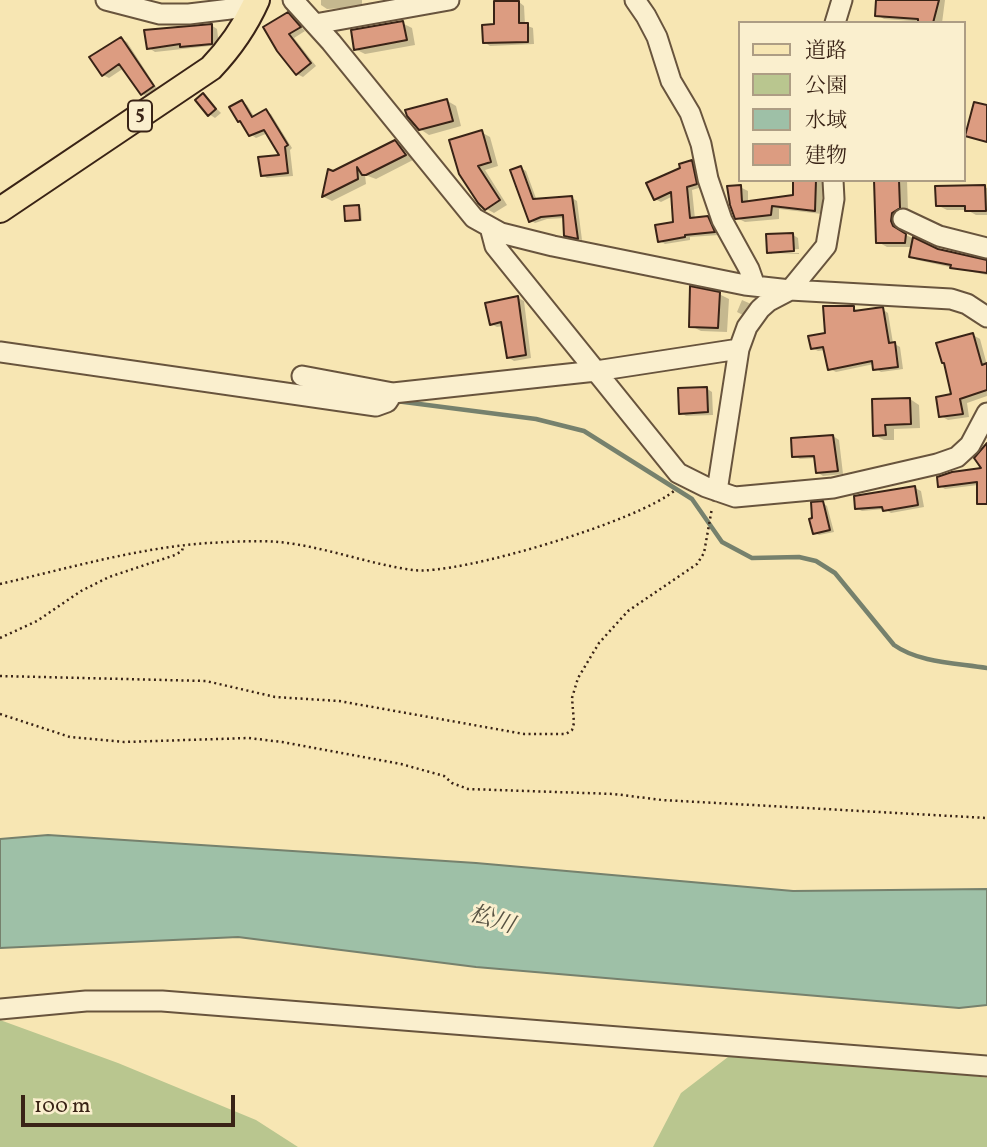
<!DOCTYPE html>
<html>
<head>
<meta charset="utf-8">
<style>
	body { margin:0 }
	#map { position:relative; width:987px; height:1147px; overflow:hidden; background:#f7e6b3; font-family:Vollkorn,"Noto Serif JP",serif }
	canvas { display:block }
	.legend { position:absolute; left:738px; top:21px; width:228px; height:161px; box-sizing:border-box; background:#faefce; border:2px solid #ad9d84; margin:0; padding:9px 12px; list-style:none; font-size:21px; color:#392316 }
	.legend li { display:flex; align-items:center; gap:14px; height:35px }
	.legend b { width:35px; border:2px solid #ad9d84 }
	.scale { position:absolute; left:21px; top:1095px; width:214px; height:32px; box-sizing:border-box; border:4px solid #392316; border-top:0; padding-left:9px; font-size:21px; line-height:24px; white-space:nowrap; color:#392316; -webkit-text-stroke:5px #faefce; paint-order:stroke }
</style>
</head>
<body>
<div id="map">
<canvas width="987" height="1147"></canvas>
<ul class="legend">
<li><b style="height:9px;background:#f7e6b3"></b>道路</li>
<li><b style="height:19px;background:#b9c68f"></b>公園</li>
<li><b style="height:19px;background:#9ec0a7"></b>水域</li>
<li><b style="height:19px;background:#dc9c81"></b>建物</li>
</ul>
<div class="scale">100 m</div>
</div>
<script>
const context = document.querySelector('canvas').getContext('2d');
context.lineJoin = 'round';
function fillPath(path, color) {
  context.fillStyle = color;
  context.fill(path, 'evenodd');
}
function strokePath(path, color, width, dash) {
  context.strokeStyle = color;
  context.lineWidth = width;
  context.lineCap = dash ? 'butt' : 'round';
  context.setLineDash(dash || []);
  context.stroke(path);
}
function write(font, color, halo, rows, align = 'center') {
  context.font = font + ' Vollkorn,"Noto Serif JP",serif';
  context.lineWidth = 6;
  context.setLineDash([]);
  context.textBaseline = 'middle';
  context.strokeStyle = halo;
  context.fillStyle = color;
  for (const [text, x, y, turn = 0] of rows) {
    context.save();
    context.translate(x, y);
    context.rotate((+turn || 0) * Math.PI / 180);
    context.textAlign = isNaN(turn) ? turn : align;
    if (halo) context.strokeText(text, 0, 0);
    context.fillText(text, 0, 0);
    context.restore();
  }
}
const green = new Path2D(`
	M 0,1020 L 118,1063 L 256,1120 L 298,1147 L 0,1147 Z
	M 782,1046 L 987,1078 L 987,1147 L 653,1147 L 681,1093 L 728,1057 Z`);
const water = new Path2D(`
	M 48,835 L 476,863 L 793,891 L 987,889 L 987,1005 L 959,1008 L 476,967 L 238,937 L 0,948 L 0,839 Z`);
const shadow = new Path2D(`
	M 321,0 L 362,0 L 362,7 L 327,9 L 321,5 Z
	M 878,0 L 945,0 L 942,23 L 884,19 L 877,15 Z
	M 519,2 L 524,6 L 525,25 L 533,28 L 534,44 L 490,46 L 484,42 L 496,26 Z
	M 288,14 L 305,31 L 294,38 L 316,66 L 303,77 L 297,74 L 278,50 Z
	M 402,23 L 412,28 L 415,45 L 365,54 L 355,49 Z
	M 211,25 L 217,29 L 219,45 L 155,52 L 149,48 Z
	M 121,39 L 127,42 L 158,90 L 148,97 L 143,94 L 124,68 L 109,78 L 103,75 Z
	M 203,95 L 221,113 L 215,118 L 209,114 Z
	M 446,100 L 456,106 L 461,126 L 429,135 L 420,129 Z
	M 242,102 L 247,105 L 255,118 L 266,111 L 271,114 L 292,148 L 290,150 L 293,176 L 267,178 L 262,175 L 281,156 L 268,133 L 256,138 L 250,134 Z
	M 481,132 L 490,137 L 498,166 L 485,170 L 507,205 L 494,213 L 483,207 L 451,141 Z
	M 395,142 L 403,147 L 413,160 L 376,179 L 365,175 L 366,184 L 332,201 L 324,197 L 329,172 L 333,173 Z
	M 692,162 L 697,165 L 702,187 L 692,190 L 695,219 L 707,218 L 713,221 L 719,235 L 690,237 L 690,240 L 665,244 L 660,241 L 675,223 L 673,196 L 661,202 L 655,199 L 682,169 Z
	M 521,168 L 526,171 L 537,201 L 572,198 L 577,201 L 582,240 L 566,235 L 565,218 L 547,219 L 535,223 L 530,220 Z
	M 794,180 L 823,180 L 822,214 L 779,209 L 779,219 L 745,222 L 737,218 L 740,187 L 748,191 L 748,203 L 794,197 Z
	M 861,180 L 907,180 L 908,212 L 899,225 L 902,233 L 938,251 L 987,261 L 987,275 L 917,260 L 911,256 L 913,247 L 887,247 L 878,242 L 876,181 Z
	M 985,187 L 987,188 L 987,215 L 976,215 L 967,210 L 947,210 L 937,205 Z
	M 359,207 L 361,208 L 362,221 L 347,220 Z
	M 793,235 L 798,238 L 799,249 L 772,251 L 772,254 L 768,252 Z
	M 799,253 L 799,254 L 773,254 Z
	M 719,294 L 729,299 L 727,332 L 701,331 L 691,326 Z
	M 518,298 L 524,301 L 531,358 L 514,361 L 508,357 L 503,326 L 497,327 L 491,324 Z
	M 742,300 L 751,304 L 743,315 L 737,312 Z
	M 853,308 L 859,311 L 882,309 L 888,313 L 893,343 L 900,347 L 903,369 L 881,372 L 875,368 L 874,364 L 836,372 L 830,369 L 826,350 L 818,351 L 812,348 Z
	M 973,335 L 980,339 L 987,365 L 987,396 L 967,403 L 969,417 L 948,420 L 941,416 L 953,395 Z
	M 706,388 L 712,392 L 713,415 L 686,416 L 681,413 Z
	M 910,399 L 919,405 L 920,428 L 894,429 L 894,440 L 884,440 L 874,435 Z
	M 833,436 L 839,440 L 843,474 L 823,476 L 817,472 L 816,458 L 800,459 L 794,456 Z
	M 987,446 L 987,493 L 978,485 L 945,489 L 940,486 L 984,470 Z
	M 915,488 L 921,491 L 924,507 L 891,513 L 884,509 L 862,511 L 856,508 Z
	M 823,503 L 827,506 L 834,532 L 819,535 L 814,533 Z`);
const stream = new Path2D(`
	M 396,401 L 536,419 L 584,431 L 692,499 L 722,542 L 752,558 L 799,557 L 816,561 L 835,573 L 894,645 C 919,663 958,663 987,668`);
const building = new Path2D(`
	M 876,0 L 939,0 L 933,23 L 918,23 L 918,19 L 875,16 Z
	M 494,1 L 519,1 L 519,23 L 528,23 L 528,42 L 483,43 L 482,25 L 494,24 Z
	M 288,12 L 301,27 L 289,34 L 311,63 L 296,75 L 277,51 L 263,27 Z
	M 403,21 L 407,40 L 354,50 L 351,30 Z
	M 212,24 L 212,44 L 180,47 L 180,44 L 147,49 L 144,30 Z
	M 121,37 L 154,86 L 141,95 L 119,64 L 102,76 L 89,57 Z
	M 203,93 L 216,109 L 208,116 L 195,100 Z
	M 447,99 L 453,121 L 419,130 L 407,116 L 405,110 Z
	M 242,100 L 252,117 L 266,109 L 288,145 L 285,147 L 288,173 L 261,176 L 258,157 L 279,155 L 264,130 L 249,136 L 240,121 L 238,122 L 229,107 Z
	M 974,102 L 987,105 L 987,142 L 965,136 Z
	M 482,130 L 491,162 L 478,166 L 500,200 L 485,210 L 478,203 L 459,174 L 449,140 Z
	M 395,140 L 406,155 L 366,175 L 362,175 L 357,167 L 358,179 L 322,197 L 328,169 L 333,171 Z
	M 692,160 L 697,184 L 687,187 L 690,218 L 708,216 L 715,232 L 685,235 L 685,237 L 658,242 L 655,225 L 673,222 L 671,192 L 654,200 L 646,183 L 680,168 L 679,164 Z
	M 521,166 L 533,199 L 572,196 L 578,239 L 564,236 L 563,215 L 541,217 L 529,222 L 510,170 Z
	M 793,180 L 816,180 L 815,211 L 772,206 L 771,215 L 735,219 L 730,205 L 727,186 L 741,185 L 742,202 L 793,195 Z
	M 874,180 L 899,180 L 900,208 L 892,213 L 891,221 L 893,226 L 906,234 L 905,243 L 876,243 Z
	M 985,185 L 986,211 L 965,211 L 965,206 L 936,206 L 935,186 Z
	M 359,205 L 360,220 L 345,221 L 344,206 Z
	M 793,233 L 794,251 L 767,253 L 766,234 Z
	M 913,237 L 938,249 L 987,260 L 987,273 L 950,268 L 951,265 L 909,257 Z
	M 690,286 L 720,292 L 718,328 L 689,327 Z
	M 518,296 L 526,355 L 507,358 L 501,322 L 490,325 L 485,303 Z
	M 823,306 L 854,306 L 854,311 L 883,307 L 889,343 L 895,342 L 898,367 L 873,370 L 872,361 L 828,370 L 823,347 L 811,349 L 808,336 L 825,333 Z
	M 973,333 L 982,365 L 987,363 L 987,390 L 960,399 L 963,414 L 939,417 L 936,397 L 951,394 L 944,363 L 942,363 L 936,343 Z
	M 707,387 L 708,412 L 679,414 L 678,388 Z
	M 910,398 L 911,424 L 885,425 L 886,435 L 873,436 L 872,399 Z
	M 833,435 L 838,471 L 816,473 L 814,456 L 792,457 L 791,438 Z
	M 987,443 L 987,504 L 977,504 L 977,482 L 938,487 L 937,477 L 952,472 L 981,468 L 974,458 Z
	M 915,486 L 918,505 L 883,511 L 882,507 L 855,509 L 854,496 Z
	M 823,501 L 830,530 L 813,534 L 809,519 L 812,518 L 811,502 Z`);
const path = new Path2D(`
	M 0,584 C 69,568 137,548 208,543 C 231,542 256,540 278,542 C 323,546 368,564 413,570 C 458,576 642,520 675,490
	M 0,638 L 37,621 L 81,591 L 109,577 L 175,555 L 182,551 L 183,547
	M 0,676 L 206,681 L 275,697 L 339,701 L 524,734 L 566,734 L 572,730 L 574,723 L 572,698 L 578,678 L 599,643 L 628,611 L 697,564 L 704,553 L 712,508
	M 0,714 L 70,737 L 124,742 L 249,738 L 282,742 L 401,764 L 444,776 L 452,783 L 468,789 L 614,794 L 662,800 L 987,818`);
const minor = new Path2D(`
	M 106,0 L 160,14 L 189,14 L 255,6
	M 293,0 L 331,42 L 474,218 L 501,233 L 553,246 L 745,285 L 790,290 L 951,299 L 967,304 L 987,317
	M 635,0 L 646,16 L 657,37 L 671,81 L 690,113 L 701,144 L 708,179 L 722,220 L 749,269 L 755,286
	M 835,23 L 842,0
	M 315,24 L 449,0
	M 903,219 L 939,236 L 987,248
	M 490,227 L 495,246 L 678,473 L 706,487 L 735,497 L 833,488 L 937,464 L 957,457 L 970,445 L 987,413
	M 0,352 L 376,406 L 387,402 L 393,393
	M 302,376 L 393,393 L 596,371 L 739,349
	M 717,491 L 739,349 L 747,327 L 760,309 L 769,301 L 790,290 L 826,246 L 834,199 L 833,180
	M 0,1009 L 86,1001 L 162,1001 L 987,1066`);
const major = new Path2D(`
	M 0,210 L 211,68 C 231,47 245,27 257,0`);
const shields = [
	[140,116,24]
];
const shieldNames = [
	["5",140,116]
];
const waterNames = [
	["松川",491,922,17]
];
fillPath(green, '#b9c68f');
fillPath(water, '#9ec0a7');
strokePath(water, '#76816d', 2);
fillPath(shadow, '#0003');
strokePath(stream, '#76816d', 4.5);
fillPath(building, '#dc9c81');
strokePath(building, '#392316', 2);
strokePath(minor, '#68543d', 23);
strokePath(major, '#392316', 28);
strokePath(path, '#392316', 2.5, [2, 3.5]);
strokePath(minor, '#faefce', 19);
strokePath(major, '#f7e6b3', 24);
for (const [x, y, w] of shields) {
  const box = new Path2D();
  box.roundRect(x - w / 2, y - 15.5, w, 31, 5);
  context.fillStyle = '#faefce';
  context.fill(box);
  strokePath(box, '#392316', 2);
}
write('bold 19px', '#392316', null, shieldNames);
write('italic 23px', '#575242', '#faefce', waterNames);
</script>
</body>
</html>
